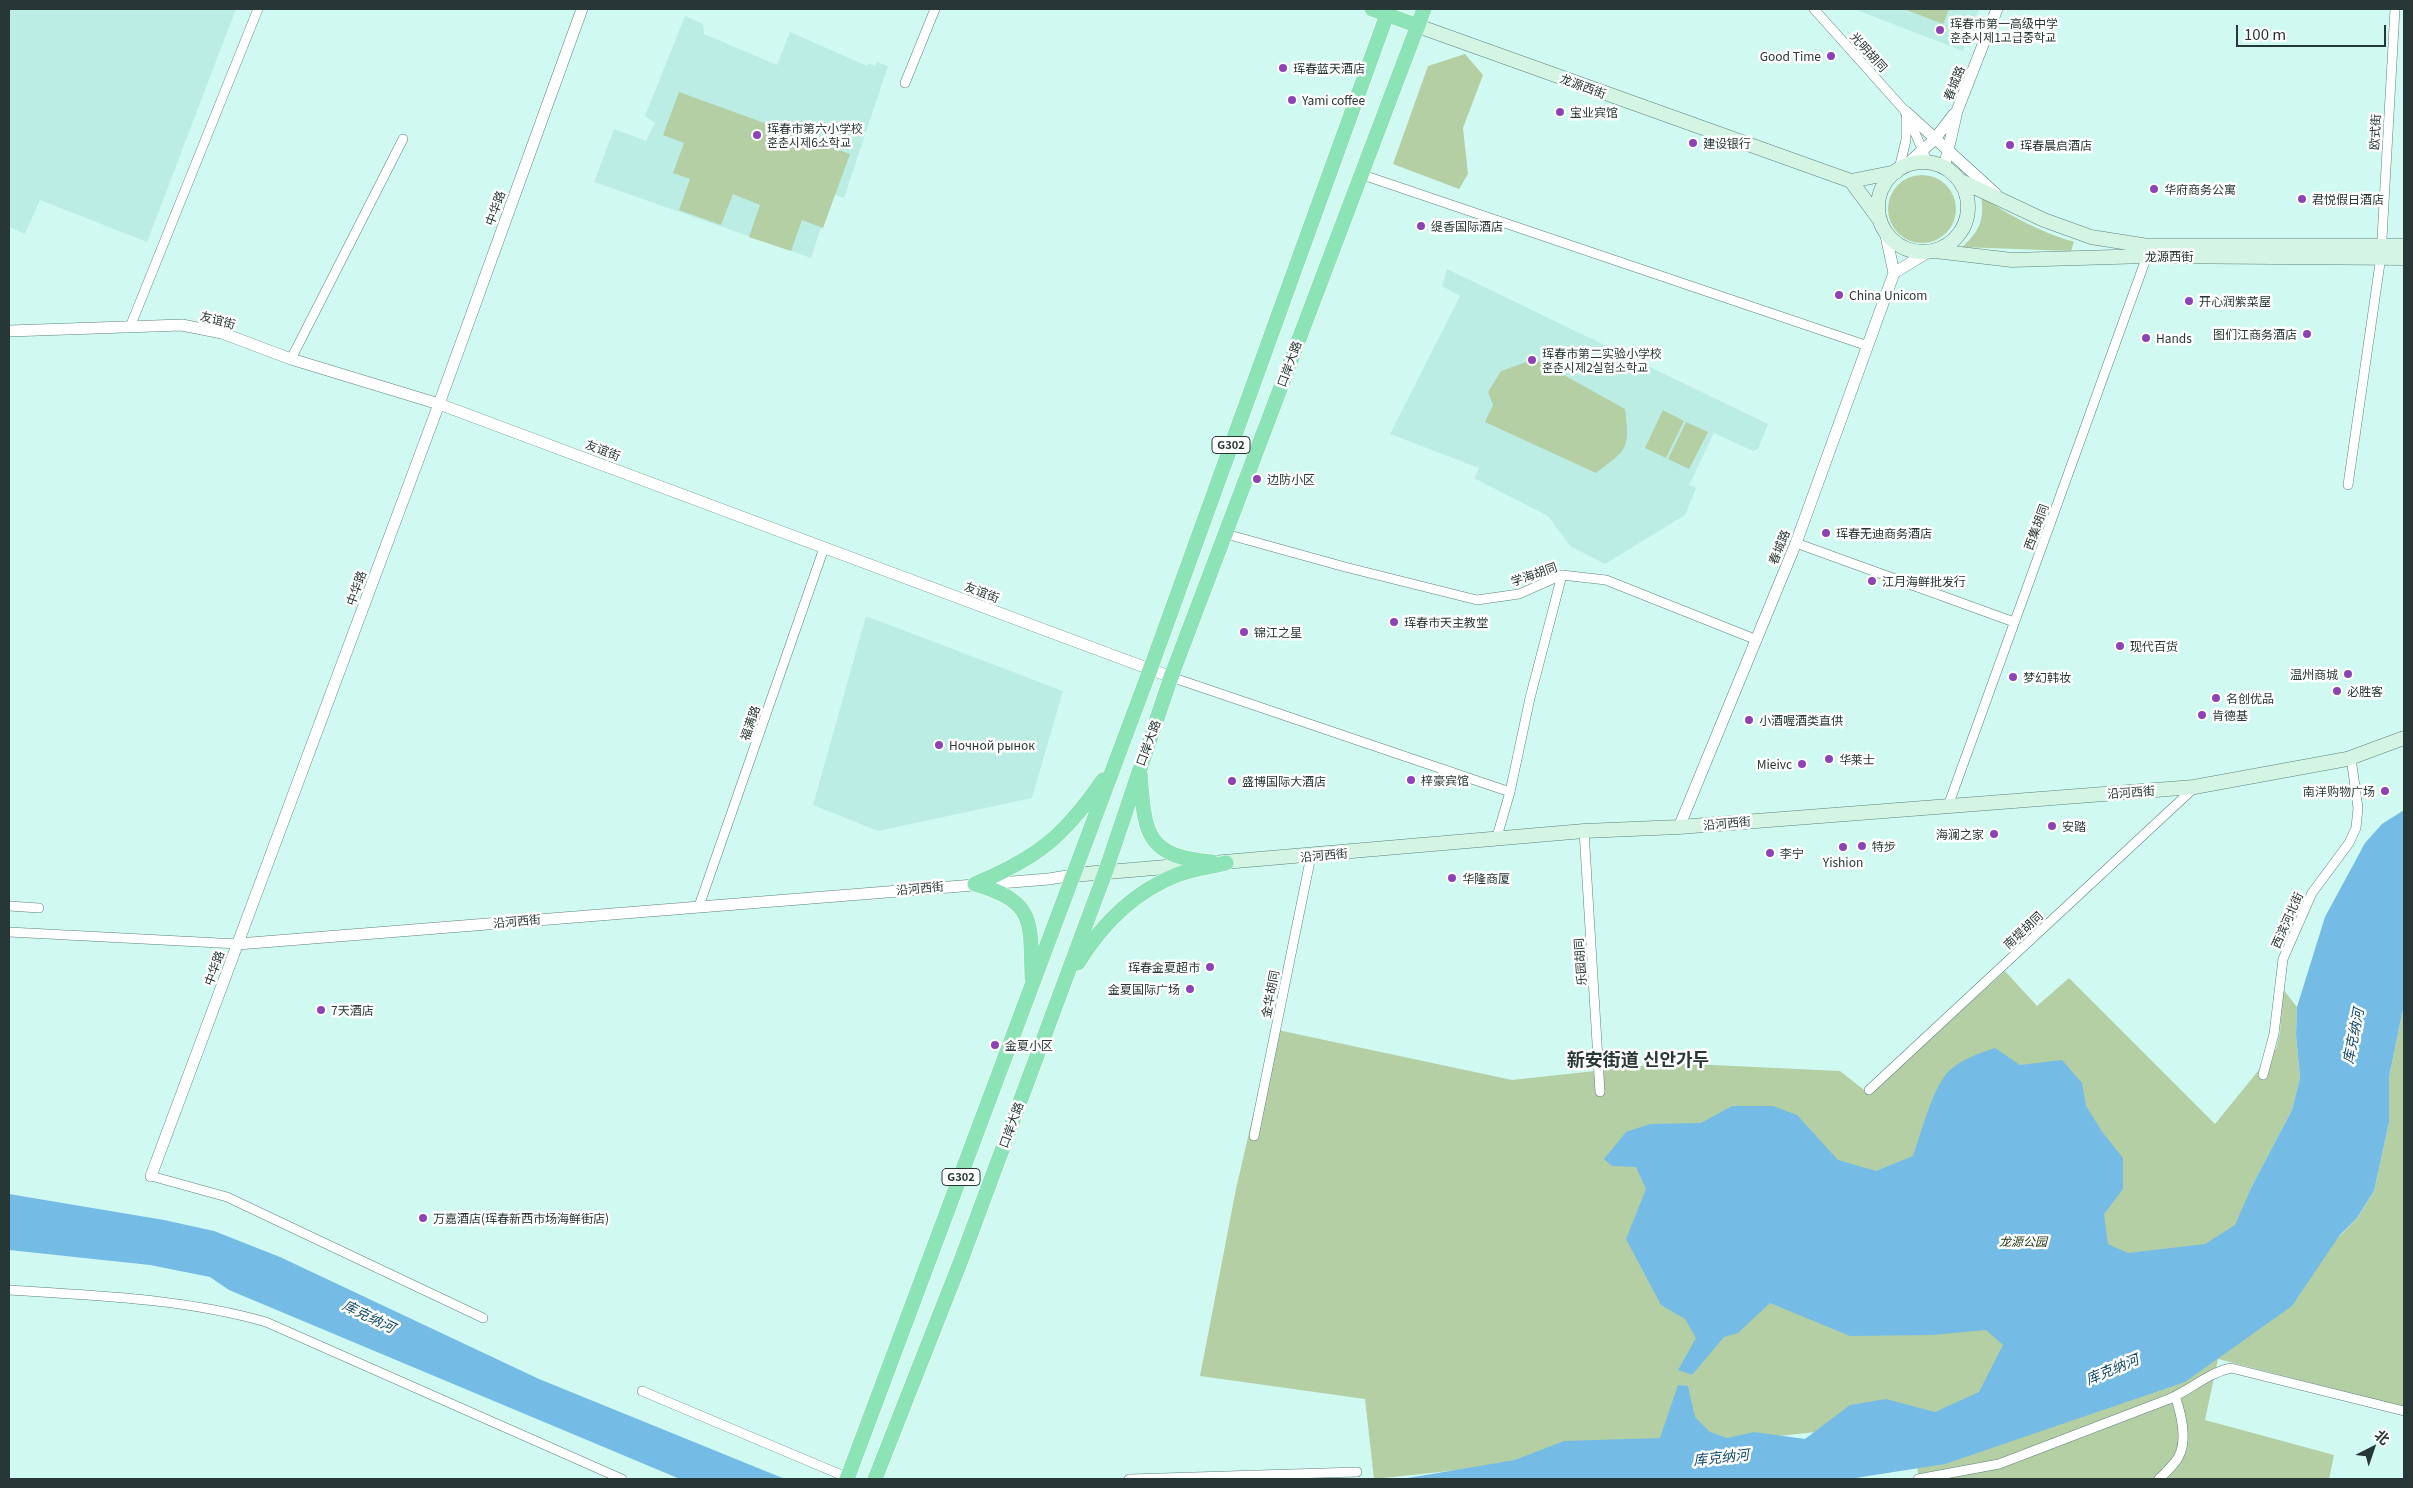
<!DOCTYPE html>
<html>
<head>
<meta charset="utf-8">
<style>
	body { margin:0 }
	#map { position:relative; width:2413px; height:1488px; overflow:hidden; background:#d0f9f2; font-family:Georgia,"Noto Sans SC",serif }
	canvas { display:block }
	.frame { position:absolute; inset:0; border:10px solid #273735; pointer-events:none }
	.north { position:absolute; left:2348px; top:1423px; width:50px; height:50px; -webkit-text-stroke:4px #fff; paint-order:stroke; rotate:41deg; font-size:14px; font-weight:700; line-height:20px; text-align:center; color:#273735 }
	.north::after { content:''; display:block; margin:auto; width:18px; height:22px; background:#273735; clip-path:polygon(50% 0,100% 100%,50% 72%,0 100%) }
	.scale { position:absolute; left:2236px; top:25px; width:150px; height:22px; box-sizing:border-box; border:2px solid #273735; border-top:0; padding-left:6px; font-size:15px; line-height:18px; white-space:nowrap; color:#273735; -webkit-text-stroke:4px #fff; paint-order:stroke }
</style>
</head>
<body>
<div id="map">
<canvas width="2413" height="1488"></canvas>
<div class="frame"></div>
<div class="north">北</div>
<div class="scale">100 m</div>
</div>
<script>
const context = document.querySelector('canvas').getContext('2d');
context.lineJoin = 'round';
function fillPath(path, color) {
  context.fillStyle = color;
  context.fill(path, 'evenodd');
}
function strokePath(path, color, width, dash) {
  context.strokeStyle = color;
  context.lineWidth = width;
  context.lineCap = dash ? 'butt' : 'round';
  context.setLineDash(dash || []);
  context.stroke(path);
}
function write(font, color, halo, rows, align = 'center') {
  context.font = font + ' Georgia,"Noto Sans SC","Noto Sans KR",serif';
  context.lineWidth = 5;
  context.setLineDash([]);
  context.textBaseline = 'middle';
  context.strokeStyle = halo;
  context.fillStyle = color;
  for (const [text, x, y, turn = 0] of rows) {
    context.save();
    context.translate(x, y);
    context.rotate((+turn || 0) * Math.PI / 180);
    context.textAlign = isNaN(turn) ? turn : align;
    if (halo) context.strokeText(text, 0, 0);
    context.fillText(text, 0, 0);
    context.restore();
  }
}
const built = new Path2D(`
	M 9,9 L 236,9 L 147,242 L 40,200 L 25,234 L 9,227 Z
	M 1854,9 L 1979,9 L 1963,51 Z
	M 685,16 L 703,24 L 704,34 L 777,65 L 790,32 L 867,66 L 869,63 L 875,66 L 877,62 L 888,66 L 844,198 L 832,194 L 811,258 L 594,182 L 614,129 L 646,141 L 655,123 L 645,116 Z
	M 1447,269 L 1768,424 L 1758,449 L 1753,451 L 1714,433 L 1689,485 L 1696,488 L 1685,515 L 1605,564 L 1570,546 L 1548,516 L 1474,478 L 1479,468 L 1390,434 L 1460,296 L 1442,286 Z
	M 866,616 L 1063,691 L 1032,798 L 878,831 L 813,805 Z`);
const green = new Path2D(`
	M 1904,9 L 1949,9 L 1943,24 Z
	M 1465,54 L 1483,75 L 1463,128 L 1468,174 L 1459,189 L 1393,164 L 1428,66 Z
	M 679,92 L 850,154 L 823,228 L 802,220 L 791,251 L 749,237 L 760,205 L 733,194 L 721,225 L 679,210 L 690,179 L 673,173 L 684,143 L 663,135 Z
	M1888 209a34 34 0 1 1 68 0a34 34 0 1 1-68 0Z
	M 1981,196 C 2010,216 2040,232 2074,242 L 2071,251 L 1962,247 C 1979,232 1985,220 1981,196 Z
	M 1535,359 L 1625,409 C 1630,449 1628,449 1596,473 L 1485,422 L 1493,405 L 1488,392 L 1501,371 Z
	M 1663,410 L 1684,421 L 1666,458 L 1645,448 Z
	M 1686,422 L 1708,432 L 1689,469 L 1668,459 Z
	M 2005,971 L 2037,1006 L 2069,978 L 2215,1124 L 2276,1049 L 2280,1033 L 2283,989 L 2297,1007 L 2296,1034 L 2300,1078 L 2292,1110 L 2252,1186 L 2243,1211 L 2340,1236 L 2358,1217 L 2374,1191 L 2389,1122 L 2389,1077 L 2404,1004 L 2404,1407 L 2218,1359 L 2205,1420 L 2334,1455 L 2329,1479 L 1919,1479 L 1910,1422 L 1374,1479 L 1365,1399 L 1200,1376 L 1236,1189 L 1273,1029 L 1512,1080 L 1669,1063 L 1840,1071 L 1869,1094 Z`);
const water = new Path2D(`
	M 2404,810 L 2404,1004 L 2389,1077 L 2389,1122 L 2374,1191 L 2357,1218 L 2339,1236 L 2292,1306 L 2185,1382 L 1945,1464 L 1849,1479 L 1402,1479 L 1515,1460 L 1564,1441 L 1660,1438 L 1678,1385 L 1688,1386 L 1695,1417 L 1710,1432 L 1727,1438 L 1754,1432 L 1805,1439 L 1850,1405 L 1886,1399 L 1935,1412 L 1979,1392 L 2003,1345 L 1986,1330 L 1933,1335 L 1850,1336 L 1770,1303 L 1738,1333 L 1724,1337 L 1692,1375 L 1678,1370 L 1696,1338 L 1685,1319 L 1661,1305 L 1626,1239 L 1646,1189 L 1636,1167 L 1612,1166 L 1604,1159 L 1626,1132 L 1650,1124 L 1701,1123 L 1732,1106 L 1773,1106 L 1797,1115 L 1838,1160 L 1876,1171 L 1913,1156 C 1921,1133 1932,1091 1947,1073 C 1959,1060 1978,1054 1995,1048 L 2020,1065 L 2062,1060 L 2082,1083 L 2086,1106 L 2103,1133 L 2123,1158 L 2123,1189 L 2104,1214 L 2108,1244 L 2128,1253 L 2205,1244 L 2235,1225 L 2252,1186 L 2292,1110 L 2300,1078 L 2296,1034 L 2297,1007 L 2325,917 L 2365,843 L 2382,824 Z
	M 9,1194 L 164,1220 L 214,1231 L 280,1257 L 539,1379 L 785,1479 L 680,1479 L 229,1290 L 210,1277 L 150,1265 L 9,1250 Z`);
const minor = new Path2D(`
	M 1814,9 L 1906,112 L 1928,163
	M 905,83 L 935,9
	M 1899,169 L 1906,140 L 1906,118
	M 1360,174 L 1868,346
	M 130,327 L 258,9
	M 291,359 L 403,139
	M 2348,485 L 2381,256 L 2395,9
	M 1226,534 L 1345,567 L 1477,600 L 1519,594 L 1562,575 L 1606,580 L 1757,640
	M 1796,543 L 2014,622
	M 1171,677 L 1510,792
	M 1948,806 L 2147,256
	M 1584,831 L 1600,1092
	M 1496,840 L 1510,792 L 1530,698 L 1562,575
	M 9,906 L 39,908
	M 699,906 L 824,548
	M 9,932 L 238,944
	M 2263,1075 L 2274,1034 L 2283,959 L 2312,893 L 2349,843 L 2356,828 L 2358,808 L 2351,758
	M 1869,1090 L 2194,788
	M 1254,1136 L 1311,856
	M 151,1176 L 227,1197 L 483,1318
	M 9,1290 C 95,1296 182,1298 266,1322 L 622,1479
	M 642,1391 L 851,1479
	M 1129,1479 L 1357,1472
	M 1918,1479 L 1999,1464 L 2169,1399 C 2190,1390 2208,1373 2231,1368 L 2404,1411
	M 2159,1479 C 2165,1473 2173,1466 2178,1458 C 2188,1441 2181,1413 2175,1396`);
const tertiary = new Path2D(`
	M 1906,112 L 1996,194
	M 1906,165 L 1934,140 L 1954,114
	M 1944,168 L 1957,111 L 1997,9
	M 1894,273 L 1928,252
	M 9,331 L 182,325 L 222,333 L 291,359 L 439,404 L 1171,677
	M 1679,827 L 1796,543 L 1894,273 L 1885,231
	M 238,944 L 1049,879 L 1073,875
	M 151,1176 L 439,404 L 582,9`);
const secondary = new Path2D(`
	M 1418,26 L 1851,181 L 1896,172
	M1878 207a45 45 0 1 1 90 0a45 45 0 1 1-90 0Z
	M 1959,180 L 2044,220 L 2091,237 L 2148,246 L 2404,246
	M 1851,181 L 1879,219
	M 1935,251 L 2012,260 L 2147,256 L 2404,258
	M 1073,875 L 1584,831 L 1679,827 L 2194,787 L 2347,759 L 2404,738`);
const trunk = new Path2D(`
	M 1372,9 L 1418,26
	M 1140,773 C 1145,833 1144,856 1212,862
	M 975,884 C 1039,857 1064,836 1103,780
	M 975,884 C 1036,902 1030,921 1032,977
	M 1078,963 C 1102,924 1133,892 1177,875 C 1193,869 1210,867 1226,863
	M 847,1479 L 1150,670 L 1389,9
	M 875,1479 L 960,1263 L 1105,873 L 1171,677 L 1424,9`);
const markers = [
	[1940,30,5,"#8d43b5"],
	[1831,56,5,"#8d43b5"],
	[1283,68,5,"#8d43b5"],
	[1292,100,5,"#8d43b5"],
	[1560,112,5,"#8d43b5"],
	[757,135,5,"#8d43b5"],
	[1693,143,5,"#8d43b5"],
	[2010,145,5,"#8d43b5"],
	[2154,189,5,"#8d43b5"],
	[2302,199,5,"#8d43b5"],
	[1421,226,5,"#8d43b5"],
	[1839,295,5,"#8d43b5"],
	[2189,301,5,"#8d43b5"],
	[2307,334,5,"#8d43b5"],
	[2146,338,5,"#8d43b5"],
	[1532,360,5,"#8d43b5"],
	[1257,479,5,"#8d43b5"],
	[1826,533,5,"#8d43b5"],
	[1872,581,5,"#8d43b5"],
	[1394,622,5,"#8d43b5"],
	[1244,632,5,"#8d43b5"],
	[2120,646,5,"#8d43b5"],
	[2348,674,5,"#8d43b5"],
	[2013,677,5,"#8d43b5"],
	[2337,691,5,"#8d43b5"],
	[2216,698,5,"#8d43b5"],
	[2202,715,5,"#8d43b5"],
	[1749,720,5,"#8d43b5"],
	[939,745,5,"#8d43b5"],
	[1829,759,5,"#8d43b5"],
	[1802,764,5,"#8d43b5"],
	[1411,780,5,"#8d43b5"],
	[1232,781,5,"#8d43b5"],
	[2385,791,5,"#8d43b5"],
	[2052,826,5,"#8d43b5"],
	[1994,834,5,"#8d43b5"],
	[1862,846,5,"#8d43b5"],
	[1843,847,5,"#8d43b5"],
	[1770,853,5,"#8d43b5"],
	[1452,878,5,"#8d43b5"],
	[1210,967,5,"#8d43b5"],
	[1190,989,5,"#8d43b5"],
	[321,1010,5,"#8d43b5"],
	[995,1045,5,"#8d43b5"],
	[423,1218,5,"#8d43b5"]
];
const shields = [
	[1231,445,38],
	[961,1177,38]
];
const shieldNames = [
	["G302",1231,445],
	["G302",961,1177]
];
const poiNames = [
	["珲春市第一高级中学",1950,23],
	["훈춘시제1고급중학교",1950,37],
	["Good Time",1821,56,"right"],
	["珲春蓝天酒店",1293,68],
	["Yami coffee",1302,100],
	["宝业宾馆",1570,112],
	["珲春市第六小学校",767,128],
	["훈춘시제6소학교",767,142],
	["建设银行",1703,143],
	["珲春晨启酒店",2020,145],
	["华府商务公寓",2164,189],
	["君悦假日酒店",2312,199],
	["缇香国际酒店",1431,226],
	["China Unicom",1849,295],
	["开心润紫菜屋",2199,301],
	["图们江商务酒店",2297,334,"right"],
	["Hands",2156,338],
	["珲春市第二实验小学校",1542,353],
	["훈춘시제2실험소학교",1542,367],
	["边防小区",1267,479],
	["珲春无迪商务酒店",1836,533],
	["江月海鲜批发行",1882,581],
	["珲春市天主教堂",1404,622],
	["锦江之星",1254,632],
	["现代百货",2130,646],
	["温州商城",2338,674,"right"],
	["梦幻韩妆",2023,677],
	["必胜客",2347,691],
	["名创优品",2226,698],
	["肯德基",2212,715],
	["小酒喔酒类直供",1759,720],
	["Ночной рынок",949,745],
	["华莱士",1839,759],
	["Mieivc",1792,764,"right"],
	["梓豪宾馆",1421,780],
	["盛博国际大酒店",1242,781],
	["南洋购物广场",2375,791,"right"],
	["安踏",2062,826],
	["海澜之家",1984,834,"right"],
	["特步",1872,846],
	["李宁",1780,853],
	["Yishion",1843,862,"center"],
	["华隆商厦",1462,878],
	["珲春金夏超市",1200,967,"right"],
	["金夏国际广场",1180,989,"right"],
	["7天酒店",331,1010],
	["金夏小区",1005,1045],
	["万嘉酒店(珲春新西市场海鲜街店)",433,1218]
];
const streetNames = [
	["光明胡同",1869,52,48],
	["春城路",1954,83,-68],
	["龙源西街",1583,86,20],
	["欧式街",2375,132,-87],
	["中华路",495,208,-70],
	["龙源西街",2169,256],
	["友谊街",218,320,15],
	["口岸大路",1289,364,-70],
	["友谊街",603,450,21],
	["西集胡同",2036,527,-70],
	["春城路",1779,547,-68],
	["学海胡同",1534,574,-19],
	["中华路",356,588,-70],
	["友谊街",982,592,21],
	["福满路",750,723,-71],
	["口岸大路",1148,743,-70],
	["沿河西街",2131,792,-4],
	["沿河西街",1727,823,-5],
	["沿河西街",1324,855,-5],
	["沿河西街",920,888,-5],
	["西滨河北街",2287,920,-66],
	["沿河西街",517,921,-5],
	["南堤胡同",2023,930,-43],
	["乐园胡同",1580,962,-94],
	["中华路",214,968,-70],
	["金华胡同",1270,994,-79],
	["口岸大路",1011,1125,-70]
];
const parkNames = [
	["龙源公园",2023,1241]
];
const waterNames = [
	["库克纳河",2353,1036,-79],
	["库克纳河",369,1316,26],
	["库克纳河",2112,1369,-23],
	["库克纳河",1721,1457,-6]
];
const districtNames = [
	["新安街道 신안가두",1638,1059]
];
fillPath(built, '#bcede5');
fillPath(green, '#b5cfa5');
fillPath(water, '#74bce6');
strokePath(minor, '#5c827c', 10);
strokePath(tertiary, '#5c827c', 12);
strokePath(secondary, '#5c827c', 15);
strokePath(trunk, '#fff', 16);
strokePath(minor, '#fff', 9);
strokePath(tertiary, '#fff', 11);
strokePath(secondary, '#d4f5e4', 14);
strokePath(trunk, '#8ce4b6', 15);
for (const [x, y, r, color] of markers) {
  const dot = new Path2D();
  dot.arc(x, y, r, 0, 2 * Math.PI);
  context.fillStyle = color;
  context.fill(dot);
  strokePath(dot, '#fff', 2);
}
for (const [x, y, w] of shields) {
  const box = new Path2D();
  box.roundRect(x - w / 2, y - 8.5, w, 17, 4);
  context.fillStyle = '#fff';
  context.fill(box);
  strokePath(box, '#273735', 1);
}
write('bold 11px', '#273735', null, shieldNames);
write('12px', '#273735', '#fff', poiNames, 'left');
write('12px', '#273735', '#fff', streetNames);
write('italic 12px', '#243c10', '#fff', parkNames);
write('italic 14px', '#114b68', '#fff', waterNames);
write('bold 18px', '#273735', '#fff', districtNames);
</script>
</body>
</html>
